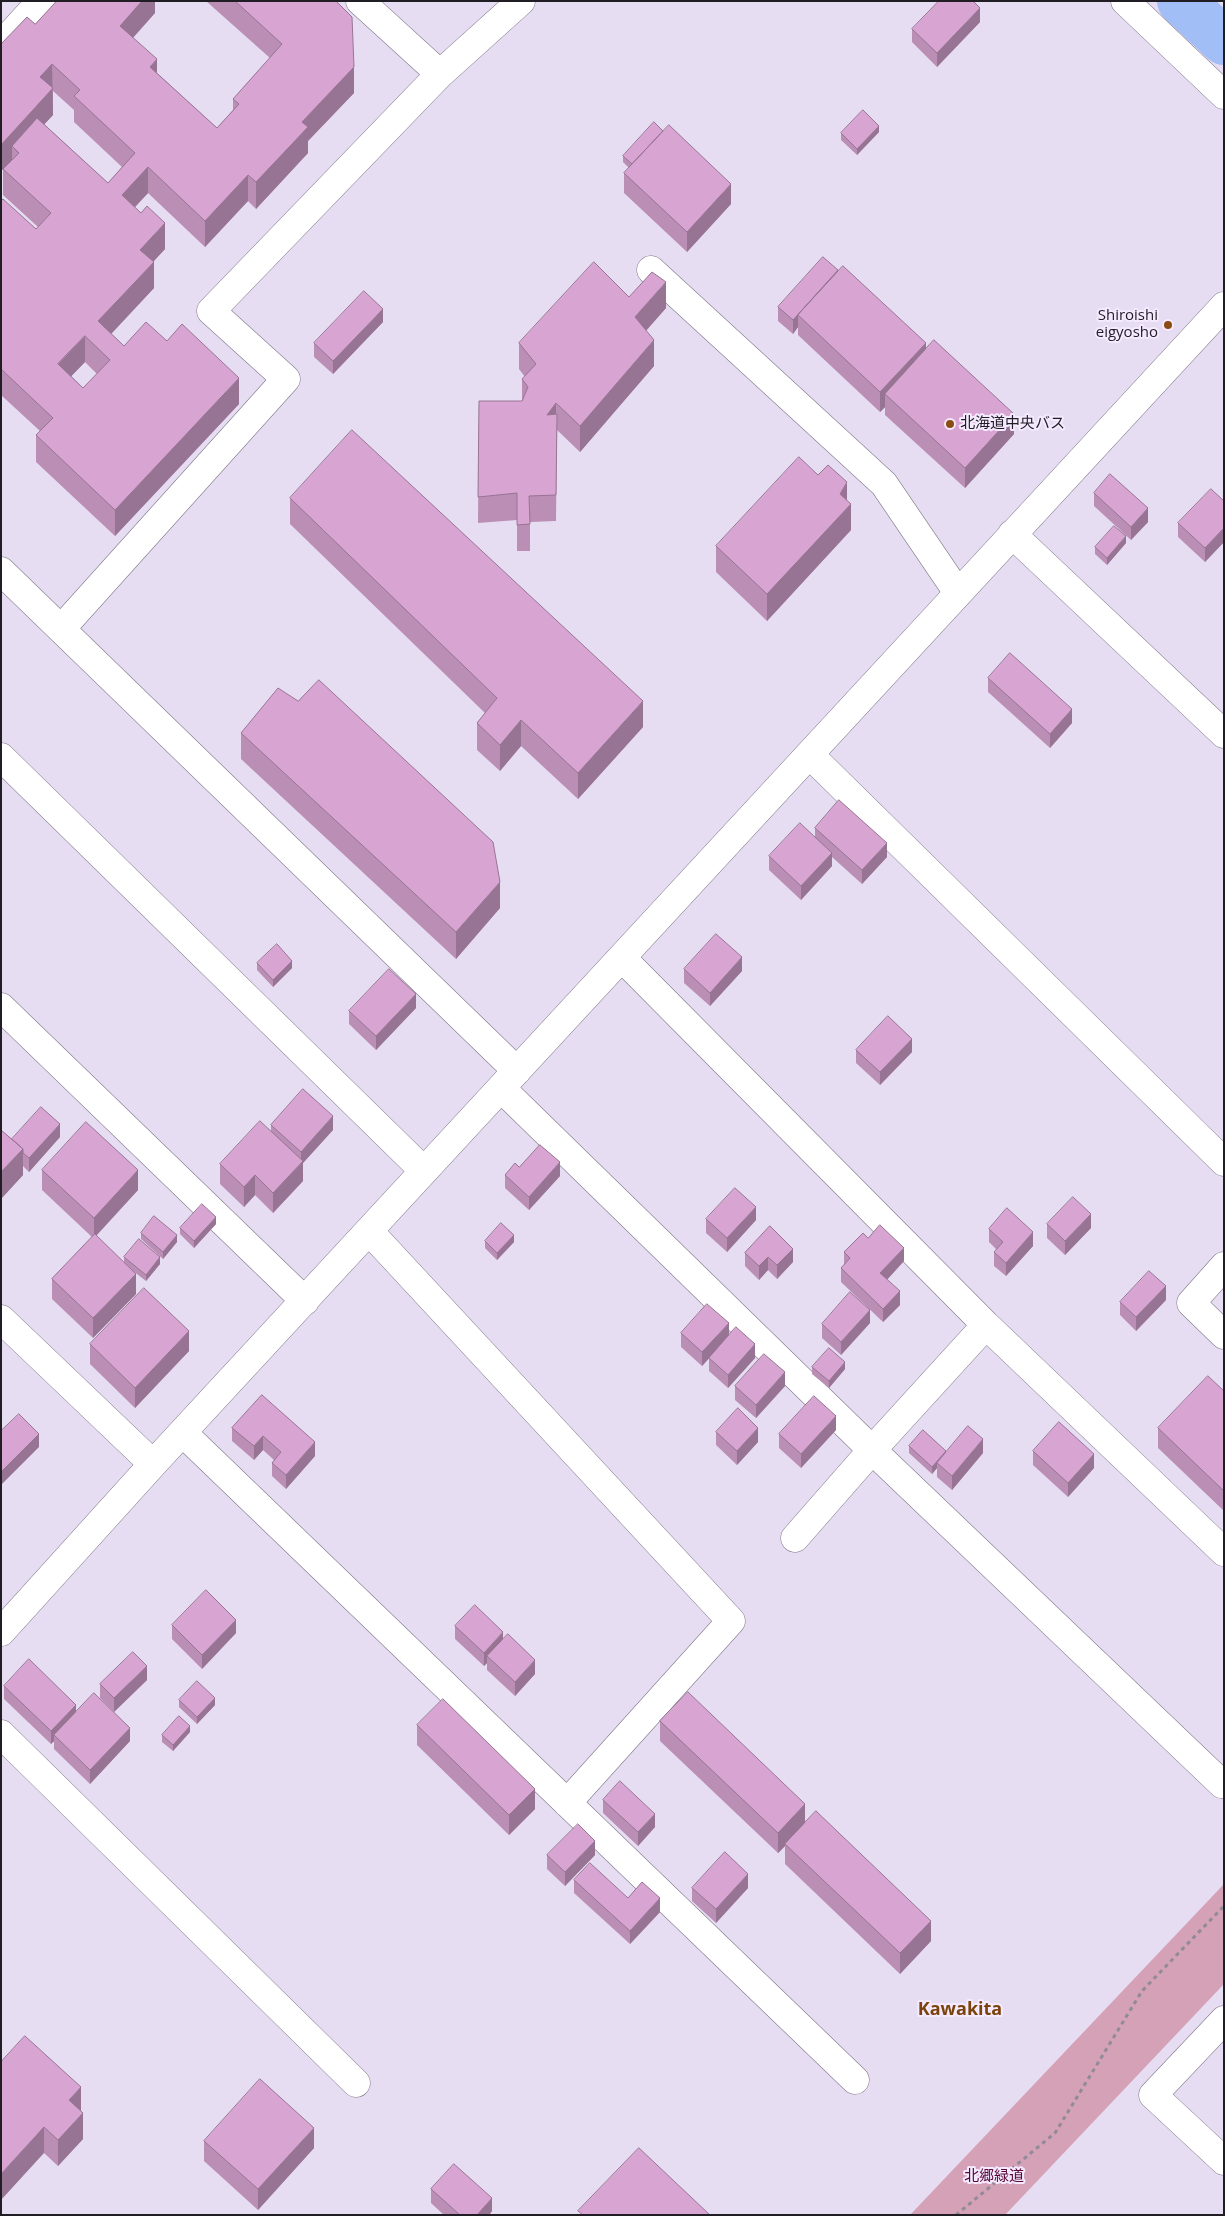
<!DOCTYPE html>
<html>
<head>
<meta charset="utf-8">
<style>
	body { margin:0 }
	#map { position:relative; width:1225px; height:2216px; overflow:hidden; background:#e7ddf2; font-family:"Open Sans",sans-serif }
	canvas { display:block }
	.frame { position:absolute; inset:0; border:2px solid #211d24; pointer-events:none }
</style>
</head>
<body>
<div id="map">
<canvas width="1225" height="2216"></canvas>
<div class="frame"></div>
</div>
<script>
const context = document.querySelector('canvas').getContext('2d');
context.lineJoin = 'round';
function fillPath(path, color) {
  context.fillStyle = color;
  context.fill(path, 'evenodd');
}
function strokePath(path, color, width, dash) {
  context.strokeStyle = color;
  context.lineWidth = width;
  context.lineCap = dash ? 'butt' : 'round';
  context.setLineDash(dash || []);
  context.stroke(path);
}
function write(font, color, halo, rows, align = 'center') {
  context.font = font + ' "Open Sans","Noto Sans JP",sans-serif';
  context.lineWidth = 4;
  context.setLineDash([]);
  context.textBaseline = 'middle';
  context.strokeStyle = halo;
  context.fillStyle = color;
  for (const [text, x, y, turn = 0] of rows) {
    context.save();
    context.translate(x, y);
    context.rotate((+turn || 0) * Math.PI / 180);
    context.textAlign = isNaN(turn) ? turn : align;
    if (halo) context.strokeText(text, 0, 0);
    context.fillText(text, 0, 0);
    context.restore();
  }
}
const green = new Path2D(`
	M 1224,1884 L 1224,1984 L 1005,2215 L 910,2215 Z`);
const river = new Path2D(`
	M 1181,1 L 1224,41`);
const path = new Path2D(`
	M 956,2215 L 1055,2133 L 1142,1991 L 1224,1906`);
const minor = new Path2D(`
	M 360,1 L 440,74
	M 1125,1 L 1224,95
	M 1,45 L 41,1
	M 651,270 L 884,484 L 958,593
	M 1012,534 L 1224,734
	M 1,571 L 517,1071
	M 61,629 L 286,379 L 211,311 L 440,74 L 521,1
	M 810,755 L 1224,1162
	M 1,757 L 424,1171
	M 622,958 L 986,1325 L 1224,1552
	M 1,1007 L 305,1301
	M 501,1088 L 872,1450 L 1222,1784
	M 369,1231 L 731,1621 L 567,1803
	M 1224,1266 L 1191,1303 L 1224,1335
	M 1,1319 L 153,1464
	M 183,1433 L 855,2080
	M 795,1538 L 872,1450 L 986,1325
	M 1,1632 L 153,1464 L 1224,306
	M 1,1734 L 356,2083
	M 1224,2020 L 1153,2095 L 1224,2161`);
const wall = new Path2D(`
	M 155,1 L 155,13 L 133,38 L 157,73 L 217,128 L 233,110 L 233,99 L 270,58 L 206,1 L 336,1 L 354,93 L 308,141 L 308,153 L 256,209 L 248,201 L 205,247 L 148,193 L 135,207 L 165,249 L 153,262 L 154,288 L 111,334 L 124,346 L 167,341 L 239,404 L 115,536 L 36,462 L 36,435 L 40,431 L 1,395 L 1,201 L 36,229 L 38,227 L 3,195 L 3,169 L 1,171 L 1,44 L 35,24 ZM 53,91 L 74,110 L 74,122 L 122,167 L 108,183 L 44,124 L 53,115 ZM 85,362 L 97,374 L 83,388 L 71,376 Z
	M 980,22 L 937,67 L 912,42 L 912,29 Z
	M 663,131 L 731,204 L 687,252 L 624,193 L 624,173 L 629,168 L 623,162 L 623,156 Z
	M 879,132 L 857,155 L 841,140 L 841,133 Z
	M 838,273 L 926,349 L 1014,434 L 965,488 L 885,415 L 885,407 L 880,412 L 798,335 L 798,327 L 793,334 L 778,321 L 778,307 Z
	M 629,297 L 666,308 L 646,331 L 654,366 L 580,452 L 557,430 L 556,521 L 530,522 L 530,551 L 517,551 L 517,520 L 478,523 L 479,401 L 522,401 L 522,379 L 525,377 L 519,369 L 519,343 Z
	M 383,322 L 333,374 L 314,357 L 314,343 Z
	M 818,475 L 847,501 L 851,530 L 767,621 L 716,572 L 716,546 Z
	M 1094,493 L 1148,522 L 1131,540 L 1094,506 Z
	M 290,498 L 643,727 L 578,799 L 521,746 L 500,771 L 477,750 L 477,723 L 485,713 L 290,524 Z
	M 1224,501 L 1224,542 L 1205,562 L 1178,537 L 1178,523 Z
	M 1126,543 L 1107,565 L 1095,554 L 1095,547 Z
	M 988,678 L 1072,723 L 1050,748 L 988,692 Z
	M 241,733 L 500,908 L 456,959 L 241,759 Z
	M 815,828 L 887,857 L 862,884 L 832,857 L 832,866 L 801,900 L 769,870 L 769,856 L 815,837 Z
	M 257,963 L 292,968 L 273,987 L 257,970 Z
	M 684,969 L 742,971 L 710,1006 L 684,983 Z
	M 416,1008 L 376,1050 L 349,1024 L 349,1011 Z
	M 856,1050 L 912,1052 L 880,1085 L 856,1063 Z
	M 271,1125 L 333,1130 L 303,1163 L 303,1181 L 273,1213 L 255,1195 L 244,1207 L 220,1184 L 220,1164 L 271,1131 Z
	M 1,1130 L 12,1139 L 60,1137 L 29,1172 L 23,1166 L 23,1175 L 1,1199 Z
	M 519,1167 L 560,1176 L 529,1210 L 505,1188 L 505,1175 Z
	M 42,1170 L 138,1190 L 96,1236 L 124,1263 L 124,1257 L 160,1264 L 146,1281 L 128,1267 L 136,1294 L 93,1338 L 52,1299 L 52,1279 L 92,1237 L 42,1190 Z
	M 706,1219 L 756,1220 L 727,1252 L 706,1233 Z
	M 216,1224 L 194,1248 L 180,1234 L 180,1228 Z
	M 1047,1224 L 1091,1228 L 1065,1255 L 1047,1238 Z
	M 770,1226 L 793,1262 L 777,1279 L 768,1270 L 759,1280 L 745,1266 L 745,1253 Z
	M 989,1229 L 1033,1246 L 1006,1276 L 994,1266 L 994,1252 L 997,1250 L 989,1242 Z
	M 141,1233 L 177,1242 L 163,1259 L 141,1239 Z
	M 868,1238 L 904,1261 L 887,1280 L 900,1305 L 883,1322 L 841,1282 L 841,1268 L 844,1265 L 844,1252 Z
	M 485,1241 L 514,1242 L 497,1260 L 485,1248 Z
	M 1166,1300 L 1136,1331 L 1120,1315 L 1120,1302 Z
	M 870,1323 L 841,1355 L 822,1338 L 822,1324 Z
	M 681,1333 L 729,1336 L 755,1358 L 728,1388 L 709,1371 L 709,1358 L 702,1366 L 681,1347 Z
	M 90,1344 L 189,1351 L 135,1408 L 90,1364 Z
	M 812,1367 L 845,1369 L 829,1388 L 812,1374 Z
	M 735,1386 L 785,1386 L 756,1418 L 735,1400 Z
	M 1224,1391 L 1224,1511 L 1158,1448 L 1158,1428 Z
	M 262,1395 L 315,1456 L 286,1489 L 272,1476 L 272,1463 L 274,1460 L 263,1450 L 254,1460 L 232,1441 L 232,1428 Z
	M 836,1430 L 801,1468 L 779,1448 L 779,1434 Z
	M 716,1432 L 758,1442 L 737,1465 L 716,1445 Z
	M 909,1446 L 946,1453 L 983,1453 L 952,1490 L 937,1477 L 937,1468 L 932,1474 L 909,1453 Z
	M 1033,1451 L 1094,1468 L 1068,1497 L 1033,1465 Z
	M 172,1625 L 236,1633 L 202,1669 L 172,1639 Z
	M 455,1626 L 535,1674 L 515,1696 L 487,1670 L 487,1663 L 484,1666 L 455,1639 Z
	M 147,1680 L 114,1712 L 100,1698 L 100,1684 Z
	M 4,1686 L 76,1712 L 130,1741 L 90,1784 L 54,1749 L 54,1741 L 51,1744 L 4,1699 Z
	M 179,1700 L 215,1705 L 197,1724 L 179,1707 Z
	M 660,1721 L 805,1822 L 931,1941 L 900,1974 L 785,1864 L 785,1846 L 778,1853 L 660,1741 Z
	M 417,1725 L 535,1809 L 509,1835 L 417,1745 Z
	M 190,1732 L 173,1751 L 162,1742 L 162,1735 Z
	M 603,1800 L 655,1827 L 638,1846 L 603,1813 Z
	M 547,1855 L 595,1855 L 565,1886 L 547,1869 Z
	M 574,1880 L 628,1898 L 660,1912 L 630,1944 L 574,1893 Z
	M 692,1888 L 748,1888 L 716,1923 L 692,1901 Z
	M 1,2062 L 81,2110 L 83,2139 L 58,2166 L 44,2153 Z
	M 204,2141 L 314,2148 L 258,2210 L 204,2161 Z
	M 431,2189 L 492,2211 L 489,2215 L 444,2215 L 431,2203 Z`);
const shadedWall = new Path2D(`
	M 142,1 L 155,1 L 155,13 L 120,52 L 120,26 Z
	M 980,8 L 980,22 L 937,67 L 937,53 Z
	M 157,59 L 157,85 L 150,67 Z
	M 52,64 L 53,115 L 18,153 L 12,146 L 12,160 L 1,171 L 1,145 L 40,77 Z
	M 354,67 L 354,93 L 308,141 L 308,153 L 256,209 L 256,182 L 302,122 Z
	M 879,126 L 879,132 L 857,155 L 857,149 Z
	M 148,167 L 148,193 L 122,221 L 122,195 Z
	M 248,175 L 248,201 L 205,247 L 205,221 Z
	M 731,184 L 731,204 L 687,252 L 687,232 Z
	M 165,223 L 165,249 L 140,276 L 140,250 Z
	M 154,262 L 154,288 L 98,348 L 98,321 Z
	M 838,270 L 838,283 L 798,315 L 798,327 L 793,334 L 793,320 Z
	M 666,282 L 666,308 L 635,343 L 635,317 Z
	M 383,309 L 383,322 L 333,374 L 333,361 Z
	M 85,336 L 85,362 L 58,390 L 58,364 Z
	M 654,340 L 654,366 L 580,452 L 580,426 Z
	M 926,343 L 926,363 L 885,394 L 885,407 L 880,412 L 880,392 Z
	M 239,378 L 239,404 L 115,536 L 115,510 Z
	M 556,403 L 556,429 L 547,415 Z
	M 1014,414 L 1014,434 L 965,488 L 965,468 Z
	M 847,482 L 847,508 L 851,504 L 851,530 L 767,621 L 767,594 L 840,494 Z
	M 1148,508 L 1148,522 L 1131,540 L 1131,527 Z
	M 1224,528 L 1224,542 L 1205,562 L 1205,548 Z
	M 1126,536 L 1126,543 L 1107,565 L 1107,558 Z
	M 643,701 L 643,727 L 578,799 L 578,773 Z
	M 1072,709 L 1072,723 L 1050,748 L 1050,734 Z
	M 521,720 L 521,746 L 500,771 L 500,745 Z
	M 887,843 L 887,857 L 862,884 L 862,870 Z
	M 832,853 L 832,866 L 801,900 L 801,886 Z
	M 500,882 L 500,908 L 456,959 L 456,932 Z
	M 742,957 L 742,971 L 710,1006 L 710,993 Z
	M 292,961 L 292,968 L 273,987 L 273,980 Z
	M 416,994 L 416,1008 L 376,1050 L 376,1036 Z
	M 912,1039 L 912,1052 L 880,1085 L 880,1072 Z
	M 333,1116 L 333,1130 L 303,1163 L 303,1181 L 273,1213 L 273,1193 L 301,1164 L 301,1152 Z
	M 60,1124 L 60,1137 L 29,1172 L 29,1158 Z
	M 23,1149 L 23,1175 L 1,1199 L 1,1172 Z
	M 560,1162 L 560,1176 L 529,1210 L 529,1197 Z
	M 138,1170 L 138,1190 L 94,1238 L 94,1218 Z
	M 255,1175 L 255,1195 L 244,1207 L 244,1187 Z
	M 756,1207 L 756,1220 L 727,1252 L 727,1238 Z
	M 1091,1214 L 1091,1228 L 1065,1255 L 1065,1241 Z
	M 216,1217 L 216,1224 L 194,1248 L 194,1241 Z
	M 1033,1232 L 1033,1246 L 1006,1276 L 1006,1263 Z
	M 177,1235 L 177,1242 L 163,1259 L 163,1252 Z
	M 514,1235 L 514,1242 L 497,1260 L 497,1253 Z
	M 904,1248 L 904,1261 L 880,1287 L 880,1273 Z
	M 793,1249 L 793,1262 L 777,1279 L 777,1265 Z
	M 160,1257 L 160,1264 L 146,1281 L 146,1275 Z
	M 768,1257 L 768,1270 L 759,1280 L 759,1266 Z
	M 136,1274 L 136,1294 L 93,1338 L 93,1318 Z
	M 1166,1286 L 1166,1300 L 1136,1331 L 1136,1317 Z
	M 900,1291 L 900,1305 L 883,1322 L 883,1309 Z
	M 870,1310 L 870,1323 L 841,1355 L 841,1342 Z
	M 729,1323 L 729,1337 L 702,1366 L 702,1352 Z
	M 189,1331 L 189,1351 L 135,1408 L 135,1388 Z
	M 755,1344 L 755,1358 L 728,1388 L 728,1375 Z
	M 845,1362 L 845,1369 L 829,1388 L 829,1381 Z
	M 785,1372 L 785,1386 L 756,1418 L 756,1405 Z
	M 836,1416 L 836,1430 L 801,1468 L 801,1454 Z
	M 758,1428 L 758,1442 L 737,1465 L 737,1451 Z
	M 39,1434 L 39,1447 L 1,1485 L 1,1472 Z
	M 263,1436 L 263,1450 L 254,1460 L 254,1446 Z
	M 983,1439 L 983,1453 L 952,1490 L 952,1476 Z
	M 315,1442 L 315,1456 L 286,1489 L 286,1475 Z
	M 946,1451 L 946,1458 L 937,1463 L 937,1468 L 932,1474 L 932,1467 Z
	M 1094,1454 L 1094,1468 L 1068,1497 L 1068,1483 Z
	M 236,1620 L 236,1633 L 202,1669 L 202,1655 Z
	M 503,1632 L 503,1646 L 487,1656 L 487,1663 L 484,1666 L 484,1653 Z
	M 535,1660 L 535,1674 L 515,1696 L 515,1682 Z
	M 147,1666 L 147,1680 L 114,1712 L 114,1698 Z
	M 215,1698 L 215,1705 L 197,1724 L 197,1717 Z
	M 76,1705 L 76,1718 L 54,1735 L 54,1741 L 51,1744 L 51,1731 Z
	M 190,1726 L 190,1732 L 173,1751 L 173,1745 Z
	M 130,1728 L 130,1741 L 90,1784 L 90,1770 Z
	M 535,1789 L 535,1809 L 509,1835 L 509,1815 Z
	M 805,1804 L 805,1824 L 785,1844 L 785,1846 L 778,1853 L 778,1833 Z
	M 655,1814 L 655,1827 L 638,1846 L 638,1832 Z
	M 595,1841 L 595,1855 L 565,1886 L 565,1872 Z
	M 748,1874 L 748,1888 L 716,1923 L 716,1909 Z
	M 660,1898 L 660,1912 L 630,1944 L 630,1931 Z
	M 931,1921 L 931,1941 L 900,1974 L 900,1953 Z
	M 81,2087 L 81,2114 L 69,2100 Z
	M 83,2113 L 83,2139 L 58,2166 L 58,2140 Z
	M 44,2127 L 44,2153 L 1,2200 L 1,2174 Z
	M 314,2128 L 314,2148 L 258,2210 L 258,2189 Z
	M 492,2198 L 492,2211 L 489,2215 L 477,2215 Z`);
const building = new Path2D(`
	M 57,1 L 142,1 L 120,26 L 157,59 L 150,67 L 217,128 L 239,104 L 233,99 L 282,44 L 235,1 L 336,1 L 352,17 L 354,67 L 302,122 L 308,127 L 256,182 L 248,175 L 205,221 L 148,167 L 122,195 L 141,213 L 147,206 L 165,223 L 140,250 L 154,262 L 98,321 L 124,346 L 146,322 L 167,341 L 182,324 L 239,378 L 115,510 L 36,435 L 53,418 L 1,369 L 1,201 L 3,199 L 36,229 L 51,213 L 3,169 L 19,153 L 12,146 L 37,118 L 108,183 L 135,153 L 74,96 L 80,90 L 52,64 L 40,77 L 53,88 L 1,145 L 1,44 L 27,17 L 35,24 ZM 85,336 L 110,360 L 83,388 L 58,364 Z
	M 939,1 L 973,1 L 980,8 L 937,53 L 912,29 Z
	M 863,110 L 879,126 L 857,149 L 841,133 Z
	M 654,122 L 663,131 L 632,164 L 623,156 Z
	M 669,125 L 731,184 L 687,232 L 624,173 Z
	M 823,257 L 838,270 L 793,320 L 778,307 Z
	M 594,262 L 629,297 L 652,272 L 666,282 L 635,317 L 654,340 L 580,426 L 556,403 L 547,415 L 557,414 L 556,495 L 529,496 L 530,524 L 517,525 L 517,493 L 478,497 L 479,401 L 522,401 L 528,387 L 522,379 L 536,364 L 519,343 Z
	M 843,266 L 926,343 L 880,392 L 798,315 Z
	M 364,291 L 383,309 L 333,361 L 314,343 Z
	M 934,340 L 1014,414 L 965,468 L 885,394 Z
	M 352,430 L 643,701 L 578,773 L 521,720 L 500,745 L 477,723 L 497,698 L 290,498 Z
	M 799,457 L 818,475 L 828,465 L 847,482 L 840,494 L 851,504 L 767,594 L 716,546 Z
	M 1110,474 L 1148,508 L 1131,527 L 1094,493 Z
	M 1211,489 L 1224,501 L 1224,528 L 1205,548 L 1178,523 Z
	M 1114,526 L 1126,536 L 1107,558 L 1095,547 Z
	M 1010,653 L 1072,709 L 1050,734 L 988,678 Z
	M 319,680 L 493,842 L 500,882 L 456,932 L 241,733 L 278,688 L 298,701 Z
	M 839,800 L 887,843 L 862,870 L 815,828 Z
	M 800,823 L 832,853 L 801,886 L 769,856 Z
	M 716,934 L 742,957 L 710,993 L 684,969 Z
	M 277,944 L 292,961 L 273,980 L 257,963 Z
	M 389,969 L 416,994 L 376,1036 L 349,1011 Z
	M 888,1016 L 912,1039 L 880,1072 L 856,1050 Z
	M 303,1089 L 333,1116 L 301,1152 L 271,1125 Z
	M 41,1107 L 60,1124 L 29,1158 L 23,1153 L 23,1149 L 12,1139 Z
	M 260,1121 L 303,1161 L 273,1193 L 255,1175 L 244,1187 L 220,1164 Z
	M 86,1122 L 138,1170 L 94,1218 L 42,1170 Z
	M 1,1130 L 23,1149 L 1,1172 Z
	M 540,1145 L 560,1162 L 529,1197 L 505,1175 L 515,1163 L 519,1167 Z
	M 735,1188 L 756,1207 L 727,1238 L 706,1219 Z
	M 1073,1197 L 1091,1214 L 1065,1241 L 1047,1224 Z
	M 202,1204 L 216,1217 L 194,1241 L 180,1228 Z
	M 1007,1208 L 1033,1232 L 1006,1263 L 994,1252 L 1003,1242 L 989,1229 Z
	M 154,1216 L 177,1235 L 163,1252 L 141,1233 Z
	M 501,1223 L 514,1235 L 497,1253 L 485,1241 Z
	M 880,1225 L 904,1248 L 880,1273 L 900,1291 L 883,1309 L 841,1268 L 850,1258 L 844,1252 L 863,1233 L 868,1238 Z
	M 770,1226 L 793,1249 L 777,1265 L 768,1257 L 759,1266 L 745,1253 Z
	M 95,1234 L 136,1274 L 93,1318 L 52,1279 Z
	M 139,1239 L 160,1257 L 146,1275 L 124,1257 Z
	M 1149,1271 L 1166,1286 L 1136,1317 L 1120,1302 Z
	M 144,1288 L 189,1331 L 135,1388 L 90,1344 Z
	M 850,1292 L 870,1310 L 841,1342 L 822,1324 Z
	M 707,1304 L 729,1323 L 702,1352 L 681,1333 Z
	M 736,1327 L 755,1344 L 728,1375 L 709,1358 Z
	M 829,1348 L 845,1362 L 829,1381 L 812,1367 Z
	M 764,1354 L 785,1372 L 756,1405 L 735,1386 Z
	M 1208,1376 L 1224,1391 L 1224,1491 L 1158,1428 Z
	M 262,1395 L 315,1442 L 286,1475 L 272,1463 L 281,1452 L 263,1436 L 254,1446 L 232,1428 Z
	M 814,1396 L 836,1416 L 801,1454 L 779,1434 Z
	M 738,1408 L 758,1428 L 737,1451 L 716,1432 Z
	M 19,1414 L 39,1434 L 1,1472 L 1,1431 Z
	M 1059,1422 L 1094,1454 L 1068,1483 L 1033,1451 Z
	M 968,1426 L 983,1439 L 952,1476 L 937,1463 Z
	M 923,1430 L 946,1451 L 932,1467 L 909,1446 Z
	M 206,1590 L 236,1620 L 202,1655 L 172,1625 Z
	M 475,1605 L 503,1632 L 484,1653 L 455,1626 Z
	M 508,1634 L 535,1660 L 515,1682 L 487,1656 Z
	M 133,1652 L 147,1666 L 114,1698 L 100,1684 Z
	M 29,1659 L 76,1705 L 51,1731 L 4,1686 Z
	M 197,1681 L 215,1698 L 197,1717 L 179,1700 Z
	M 688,1692 L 805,1804 L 778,1833 L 660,1721 Z
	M 94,1693 L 130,1728 L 90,1770 L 54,1735 Z
	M 443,1699 L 535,1789 L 509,1815 L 417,1725 Z
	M 179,1716 L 190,1726 L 173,1745 L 162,1735 Z
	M 620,1781 L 655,1814 L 638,1832 L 603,1800 Z
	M 816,1811 L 931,1921 L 900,1953 L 785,1844 Z
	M 578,1824 L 595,1841 L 565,1872 L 547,1855 Z
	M 725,1852 L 748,1874 L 716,1909 L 692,1888 Z
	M 590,1863 L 628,1898 L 642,1882 L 660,1898 L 630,1931 L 574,1880 Z
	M 25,2036 L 81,2087 L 69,2100 L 83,2113 L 58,2140 L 44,2127 L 1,2174 L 1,2062 Z
	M 260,2079 L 314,2128 L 258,2189 L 204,2141 Z
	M 639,2148 L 710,2215 L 583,2215 L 578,2211 Z
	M 454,2164 L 492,2198 L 477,2215 L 460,2215 L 431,2189 Z`);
const markers = [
	[1168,325,5,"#8b4c12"],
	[950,424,5,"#8b4c12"]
];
const poiNames = [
	["Shiroishi",1158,316],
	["eigyosho",1158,333],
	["北海道中央バス",960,424,"left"]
];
const parkNames = [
	["北郷緑道",994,2177]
];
const quarterNames = [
	["Kawakita",960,2010]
];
fillPath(green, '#d4a1b6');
strokePath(river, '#a2bef6', 48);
strokePath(minor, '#7e7587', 29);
strokePath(path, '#918a99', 3, [4, 4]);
strokePath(minor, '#fff', 28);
fillPath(wall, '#ba8eb5');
fillPath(shadedWall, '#977494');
fillPath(building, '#d8a5d3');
strokePath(building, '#977494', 1);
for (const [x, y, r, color] of markers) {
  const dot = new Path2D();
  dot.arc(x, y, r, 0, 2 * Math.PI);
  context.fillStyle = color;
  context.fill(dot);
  strokePath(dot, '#f5eaff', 2);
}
write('15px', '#211d24', '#f5eaff', poiNames, 'right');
write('15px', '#560735', '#f5eaff', parkNames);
write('bold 18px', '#7b430c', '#f5eaff', quarterNames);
</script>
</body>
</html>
